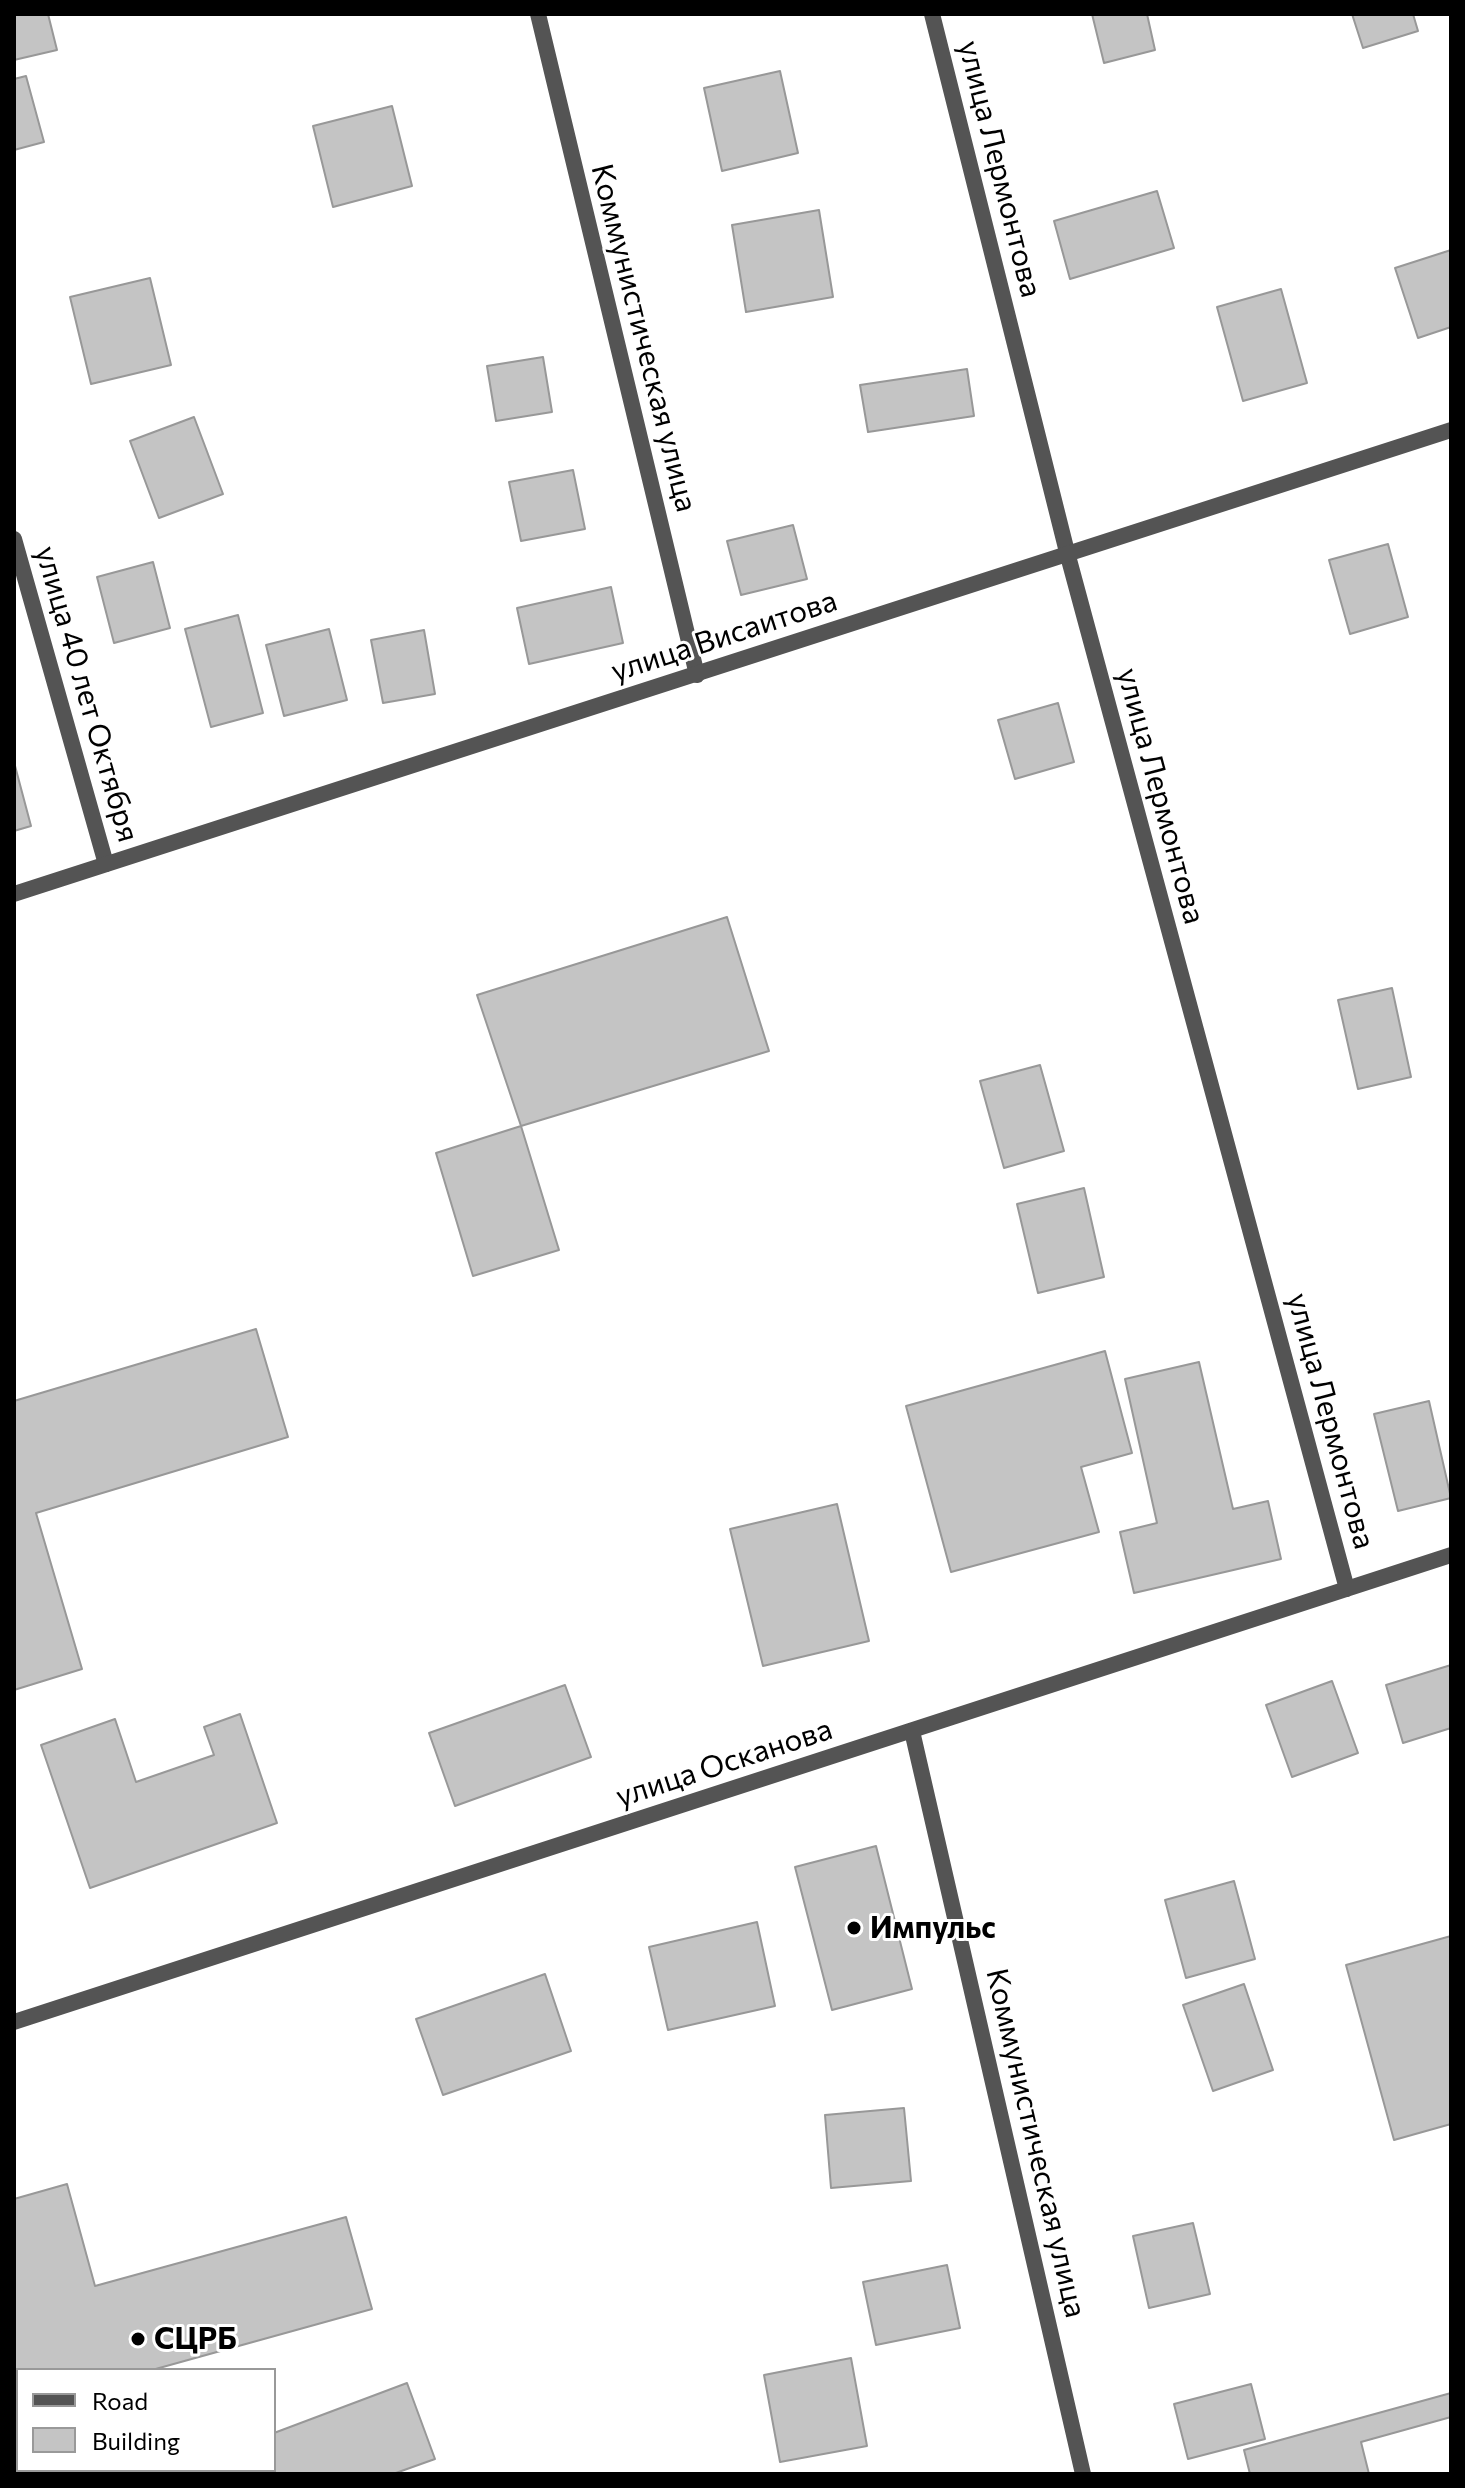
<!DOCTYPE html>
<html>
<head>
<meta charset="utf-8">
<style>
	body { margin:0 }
	#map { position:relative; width:1465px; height:2488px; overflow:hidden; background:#fff; font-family:Commissioner,sans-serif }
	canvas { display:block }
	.frame { position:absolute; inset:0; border:16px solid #000; pointer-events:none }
	.legend { position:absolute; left:16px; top:2368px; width:260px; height:104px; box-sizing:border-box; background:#fff; border:2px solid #999; margin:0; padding:10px 14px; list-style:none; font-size:24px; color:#000 }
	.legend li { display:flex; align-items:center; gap:16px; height:40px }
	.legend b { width:40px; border:2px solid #999 }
</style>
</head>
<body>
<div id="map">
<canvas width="1465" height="2488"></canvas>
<div class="frame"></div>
<ul class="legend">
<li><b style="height:10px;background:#545454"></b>Road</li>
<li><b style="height:22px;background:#c4c4c4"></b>Building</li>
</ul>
</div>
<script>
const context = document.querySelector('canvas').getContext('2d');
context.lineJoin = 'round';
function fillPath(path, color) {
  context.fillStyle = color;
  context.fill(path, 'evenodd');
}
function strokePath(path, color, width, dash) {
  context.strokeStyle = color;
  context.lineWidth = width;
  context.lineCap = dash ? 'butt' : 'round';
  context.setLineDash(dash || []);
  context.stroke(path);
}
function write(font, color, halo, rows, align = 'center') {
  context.font = font + ' Commissioner,sans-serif';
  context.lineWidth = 6;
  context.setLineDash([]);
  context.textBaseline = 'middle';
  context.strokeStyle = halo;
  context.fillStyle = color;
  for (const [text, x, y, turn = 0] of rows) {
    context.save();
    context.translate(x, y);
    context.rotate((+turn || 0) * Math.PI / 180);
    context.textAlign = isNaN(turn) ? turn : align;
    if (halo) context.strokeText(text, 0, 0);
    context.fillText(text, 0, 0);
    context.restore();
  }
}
const building = new Path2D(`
	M 14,14 L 48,14 L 57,50 L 14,60 Z
	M 1092,14 L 1147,14 L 1155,50 L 1104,63 Z
	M 1352,14 L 1413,14 L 1418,31 L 1363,48 Z
	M 780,71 L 798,153 L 722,171 L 704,88 Z
	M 26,76 L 44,142 L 14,150 L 14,79 Z
	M 392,106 L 412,186 L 333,207 L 313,126 Z
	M 1157,191 L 1174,248 L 1070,279 L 1054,221 Z
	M 819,210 L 833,297 L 746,312 L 732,225 Z
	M 1451,250 L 1451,327 L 1418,338 L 1395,268 Z
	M 150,278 L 171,365 L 91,384 L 70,297 Z
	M 1281,289 L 1307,383 L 1243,401 L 1217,307 Z
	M 543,357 L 552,412 L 496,421 L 487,366 Z
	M 967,369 L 974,416 L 868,432 L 860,385 Z
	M 194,417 L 223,494 L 159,518 L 130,441 Z
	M 573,470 L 585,529 L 521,541 L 509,482 Z
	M 793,525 L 807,579 L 741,595 L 727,541 Z
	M 1388,544 L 1408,617 L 1350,634 L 1329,560 Z
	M 153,562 L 170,628 L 114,643 L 97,577 Z
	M 611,587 L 623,643 L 529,664 L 517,608 Z
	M 238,615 L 263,713 L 211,727 L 185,629 Z
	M 329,629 L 347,700 L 284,716 L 266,645 Z
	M 424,630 L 435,694 L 383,703 L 371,640 Z
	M 1058,703 L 1074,762 L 1015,779 L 998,720 Z
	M 14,762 L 31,826 L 14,831 Z
	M 727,917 L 769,1051 L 521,1126 L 477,995 Z
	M 1392,988 L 1411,1077 L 1358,1089 L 1338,1000 Z
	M 1040,1065 L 1064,1151 L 1004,1168 L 980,1081 Z
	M 521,1126 L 559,1250 L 473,1276 L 436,1153 Z
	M 1084,1188 L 1104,1277 L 1038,1293 L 1017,1204 Z
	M 256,1329 L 288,1437 L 36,1513 L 82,1669 L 14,1690 L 14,1401 Z
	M 1105,1351 L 1132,1453 L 1081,1467 L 1099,1532 L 951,1572 L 906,1406 Z
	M 1199,1362 L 1233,1509 L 1268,1501 L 1281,1559 L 1134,1593 L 1120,1532 L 1157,1523 L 1125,1379 Z
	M 1429,1401 L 1451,1498 L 1398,1511 L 1374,1414 Z
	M 837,1504 L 869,1641 L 763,1666 L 730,1529 Z
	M 1451,1665 L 1451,1728 L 1403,1743 L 1386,1685 Z
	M 1332,1681 L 1358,1753 L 1292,1777 L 1266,1705 Z
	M 565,1685 L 591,1757 L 455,1806 L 429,1733 Z
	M 240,1714 L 277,1823 L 90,1888 L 41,1745 L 115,1719 L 136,1782 L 214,1755 L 204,1727 Z
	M 876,1846 L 912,1989 L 832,2010 L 795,1867 Z
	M 1234,1881 L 1255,1959 L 1186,1978 L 1165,1900 Z
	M 757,1922 L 775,2006 L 668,2030 L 649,1947 Z
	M 1451,1936 L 1451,2124 L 1394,2140 L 1346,1965 Z
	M 545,1974 L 571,2051 L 443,2095 L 416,2019 Z
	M 1244,1984 L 1273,2070 L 1213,2091 L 1183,2005 Z
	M 904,2108 L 911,2181 L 831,2188 L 825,2115 Z
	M 67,2184 L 95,2286 L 346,2217 L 372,2309 L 152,2370 L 18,2370 L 18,2443 L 14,2429 L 14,2199 Z
	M 1193,2223 L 1210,2294 L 1149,2308 L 1133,2236 Z
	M 947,2265 L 960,2328 L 876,2345 L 863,2282 Z
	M 851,2358 L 867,2446 L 780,2462 L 764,2375 Z
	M 407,2383 L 435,2459 L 393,2474 L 247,2474 L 246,2470 L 274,2470 L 274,2433 Z
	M 1251,2384 L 1265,2439 L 1188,2459 L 1174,2404 Z
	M 1451,2393 L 1451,2417 L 1361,2442 L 1369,2474 L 1250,2474 L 1244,2450 Z
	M 25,2470 L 145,2470 L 146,2474 L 26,2474 Z`);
const minor = new Path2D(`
	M 538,14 L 697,675
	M 932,14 L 1068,556 L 1347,1589
	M 14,539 L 106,864
	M 912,1731 L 1083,2474
	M 14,2022 L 1451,1555`);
const tertiary = new Path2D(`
	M 14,894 L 1451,430`);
const markers = [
	[854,1928,8,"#000"],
	[138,2339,8,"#000"]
];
const streetNames = [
	["улица Лермонтова",1000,169,76],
	["Коммунистическая улица",644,338,76],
	["улица Висаитова",724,636,-18],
	["улица 40 лет Октября",87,694,74],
	["улица Лермонтова",1161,796,75],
	["улица Лермонтова",1331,1421,75],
	["улица Осканова",724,1763,-18],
	["Коммунистическая улица",1036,2143,77]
];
const poiNames = [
	["Импульс",870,1928],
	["СЦРБ",154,2339]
];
fillPath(building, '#c4c4c4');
strokePath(building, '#989898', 2);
strokePath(minor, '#545454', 16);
strokePath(tertiary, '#545454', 16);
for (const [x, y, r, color] of markers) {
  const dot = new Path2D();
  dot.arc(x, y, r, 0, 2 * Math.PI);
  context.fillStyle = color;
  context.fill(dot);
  strokePath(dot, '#fff', 3);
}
write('30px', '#000', '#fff', streetNames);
write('bold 30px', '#000', '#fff', poiNames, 'left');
</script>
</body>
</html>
